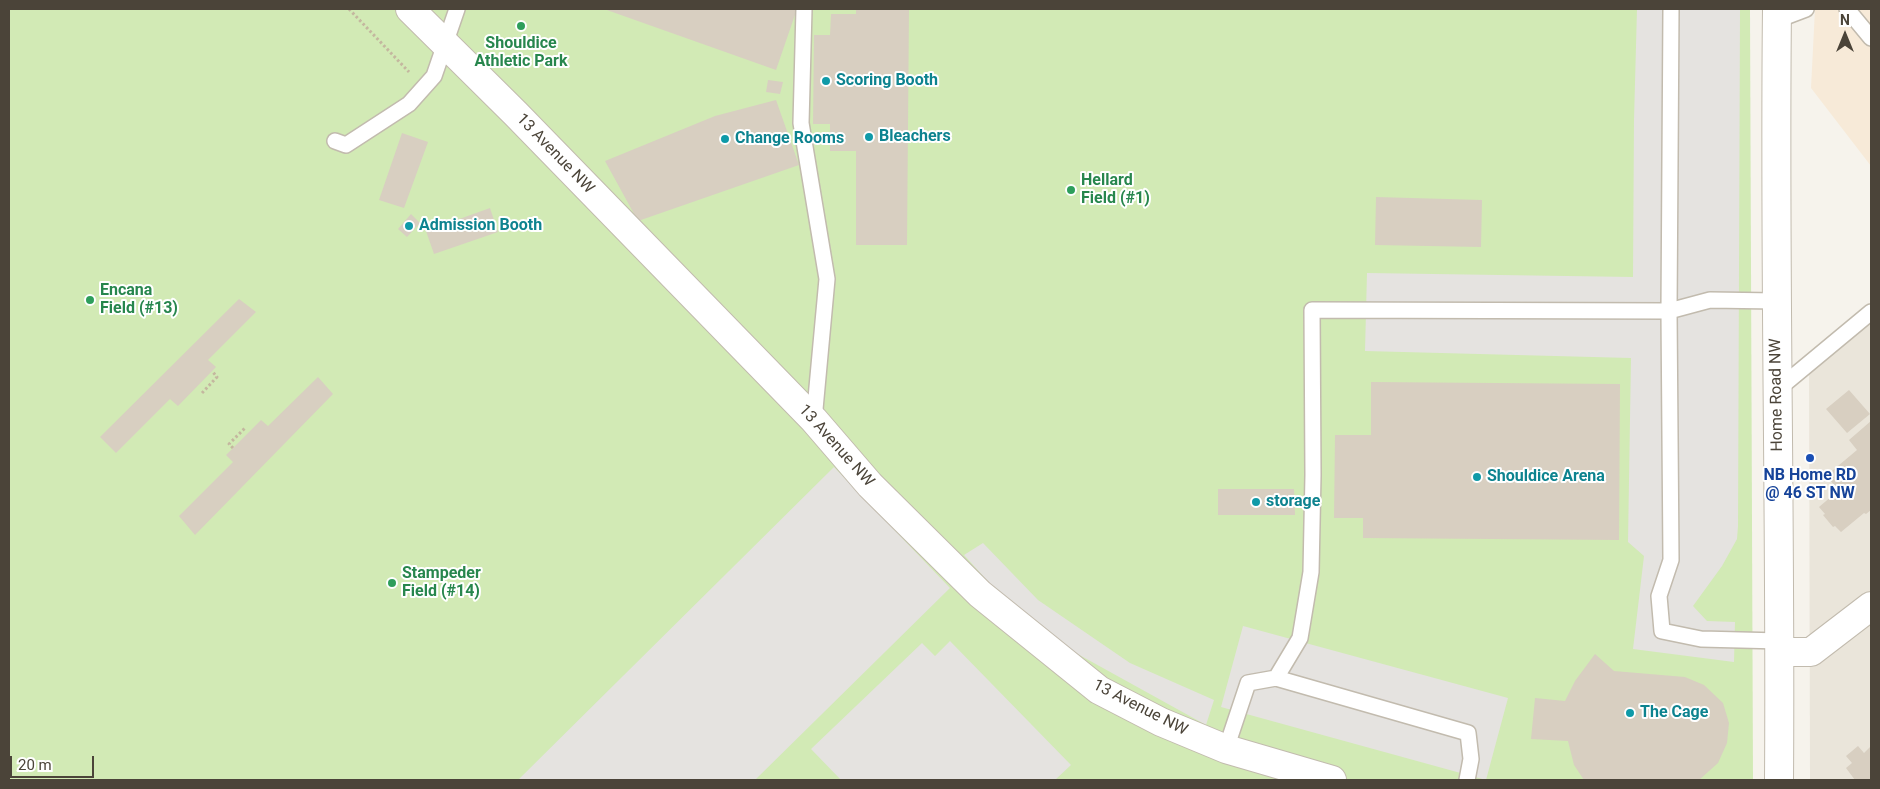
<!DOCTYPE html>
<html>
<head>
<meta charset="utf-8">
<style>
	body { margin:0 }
	#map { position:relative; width:1880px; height:789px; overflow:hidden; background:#f6f3ec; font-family:Roboto,sans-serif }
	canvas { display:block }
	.frame { position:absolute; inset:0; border:10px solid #4b4439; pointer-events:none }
	.north { position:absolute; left:1820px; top:10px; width:50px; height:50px; -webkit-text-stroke:4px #fff; paint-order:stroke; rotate:0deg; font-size:14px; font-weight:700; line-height:20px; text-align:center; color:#4b4439 }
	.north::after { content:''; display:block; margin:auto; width:18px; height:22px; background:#4b4439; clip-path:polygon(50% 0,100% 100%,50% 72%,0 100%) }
	.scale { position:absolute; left:10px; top:756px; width:84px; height:22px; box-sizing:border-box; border:2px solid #4b4439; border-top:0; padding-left:6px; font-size:15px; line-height:18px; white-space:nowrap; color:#4b4439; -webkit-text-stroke:4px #fff; paint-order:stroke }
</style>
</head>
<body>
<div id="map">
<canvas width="1880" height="789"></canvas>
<div class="frame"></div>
<div class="north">N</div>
<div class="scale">20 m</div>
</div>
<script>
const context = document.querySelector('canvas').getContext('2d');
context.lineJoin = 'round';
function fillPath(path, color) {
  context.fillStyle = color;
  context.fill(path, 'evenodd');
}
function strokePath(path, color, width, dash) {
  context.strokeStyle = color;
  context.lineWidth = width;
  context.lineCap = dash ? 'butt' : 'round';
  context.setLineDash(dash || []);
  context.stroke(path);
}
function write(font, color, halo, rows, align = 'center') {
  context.font = font + ' Roboto,sans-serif';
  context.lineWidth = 4;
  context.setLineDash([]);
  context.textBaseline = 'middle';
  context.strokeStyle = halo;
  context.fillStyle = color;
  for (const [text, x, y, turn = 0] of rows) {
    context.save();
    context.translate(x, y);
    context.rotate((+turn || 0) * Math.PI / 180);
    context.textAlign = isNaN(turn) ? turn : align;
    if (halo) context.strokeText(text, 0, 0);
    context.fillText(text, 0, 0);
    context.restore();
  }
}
const residential = new Path2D(`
	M 1871,305 L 1871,780 L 1810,780 L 1809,356 Z`);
const commercial = new Path2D(`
	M 1815,9 L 1871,9 L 1871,166 L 1811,88 Z`);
const green = new Path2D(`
	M 9,9 L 1750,9 L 1753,780 L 9,780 Z`);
const parking = new Path2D(`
	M 1637,9 L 1740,9 L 1738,526 L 1737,539 L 1722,566 L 1693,606 L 1707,621 L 1735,622 L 1734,662 L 1633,649 L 1644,556 L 1628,542 L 1631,358 L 1365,351 L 1367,273 L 1633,277 L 1634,120 Z
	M 834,467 L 950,588 L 755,780 L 518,780 Z
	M 983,543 L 1038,600 L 1130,663 L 1214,700 L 1206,725 L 1074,652 L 1003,598 L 964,555 Z
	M 1243,626 L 1508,698 L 1486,780 L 1221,707 Z
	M 950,641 L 1071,765 L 1055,780 L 841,780 L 811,749 L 922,643 L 935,656 Z`);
const building = new Path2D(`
	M 604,9 L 797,9 L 776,70 Z
	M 856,9 L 909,9 L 907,245 L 856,245 L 856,151 L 830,151 L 830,124 L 813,124 L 814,35 L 830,35 L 831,14 L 856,14 Z
	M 768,80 L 783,82 L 780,94 L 766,92 Z
	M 776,100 L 799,165 L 638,221 L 605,161 L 715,116 Z
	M 402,133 L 428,142 L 404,208 L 379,200 Z
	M 1376,197 L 1482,200 L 1481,247 L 1375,245 Z
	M 490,208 L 498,232 L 434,254 L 426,231 Z
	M 411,214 L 420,223 L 407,237 L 398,229 Z
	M 239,299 L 256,312 L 208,360 L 216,367 L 178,406 L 170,399 L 116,453 L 100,437 Z
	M 318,377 L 333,394 L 195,535 L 179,516 L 233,462 L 226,455 L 261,420 L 268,426 Z
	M 1371,382 L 1620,384 L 1619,540 L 1363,538 L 1363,518 L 1334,518 L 1335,435 L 1371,435 Z
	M 1849,390 L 1870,414 L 1847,433 L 1826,409 Z
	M 1871,421 L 1871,510 L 1866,514 L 1864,513 L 1841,532 L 1835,526 L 1833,527 L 1823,515 L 1825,514 L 1819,507 L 1839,490 L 1826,476 L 1857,450 L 1849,440 Z
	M 1218,489 L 1294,489 L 1295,515 L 1218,515 Z
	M 1595,654 L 1614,671 L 1685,677 L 1704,685 L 1723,703 L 1729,723 L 1727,743 L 1718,763 L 1699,780 L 1584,780 L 1574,765 L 1568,741 L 1531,739 L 1535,698 L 1565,701 L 1575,681 Z
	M 1858,746 L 1864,753 L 1871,746 L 1871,780 L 1855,780 L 1846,768 L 1852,763 L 1846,756 Z`);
const path = new Path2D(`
	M 349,9 L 409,72
	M 202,393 L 217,377 L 212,371
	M 233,448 L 229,444 L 245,428`);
const service = new Path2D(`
	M 804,9 L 801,123 L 827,279 L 814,420
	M 1671,9 L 1669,311 L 1671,560 L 1659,596 L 1662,631 L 1701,639 L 1780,641
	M 1847,9 L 1871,38
	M 1777,20 L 1806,9
	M 335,141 L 346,145 L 409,104 L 434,76 L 457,9
	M 1777,390 L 1871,312
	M 1276,678 L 1468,733 L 1471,759 L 1467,780
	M 1226,749 L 1248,683 L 1276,678 L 1300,638 L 1311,572 L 1313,475 L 1312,310 L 1669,311 L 1710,300 L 1776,301`);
const minor = new Path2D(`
	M 410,9 L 516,114 L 814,420 L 870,485 L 980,594 L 1099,690 L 1161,722 L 1226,749 L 1332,780
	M 1780,652 L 1811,652 L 1871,606`);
const tertiary = new Path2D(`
	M 1777,9 C 1774,266 1781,523 1779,780`);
const markers = [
	[521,26,5,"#2e9e5b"],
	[826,81,5,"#0f9aa8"],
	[869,137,5,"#0f9aa8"],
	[725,139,5,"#0f9aa8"],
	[1071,190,5,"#2e9e5b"],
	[409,226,5,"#0f9aa8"],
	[90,300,5,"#2e9e5b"],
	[1810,458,5,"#1a4fb4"],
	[1477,477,5,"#0f9aa8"],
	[1256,502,5,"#0f9aa8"],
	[392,583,5,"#2e9e5b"],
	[1630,713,5,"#0f9aa8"]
];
const leisureNames = [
	["Shouldice",521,44,"center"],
	["Athletic Park",521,62,"center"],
	["Hellard",1081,181],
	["Field (#1)",1081,199],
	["Encana",100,291],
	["Field (#13)",100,309],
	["Stampeder",402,574],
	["Field (#14)",402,592]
];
const cultureNames = [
	["Scoring Booth",836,81],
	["Bleachers",879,137],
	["Change Rooms",735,139],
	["Admission Booth",419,226],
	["Shouldice Arena",1487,477],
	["storage",1266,502],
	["The Cage",1640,713]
];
const streetNames = [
	["13 Avenue NW",555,154,46],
	["Home Road NW",1777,395,-91],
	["13 Avenue NW",836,446,48],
	["13 Avenue NW",1140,708,27]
];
const transitNames = [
	["NB Home RD",1810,476],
	["@ 46 ST NW",1810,494]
];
fillPath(residential, '#eae5da');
fillPath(commercial, '#f7ead8');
fillPath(green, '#d2eab5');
fillPath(parking, '#e5e3e0');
fillPath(building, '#d8cfc1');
strokePath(service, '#c2bbae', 18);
strokePath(minor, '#c2bbae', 30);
strokePath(tertiary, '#c2bbae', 30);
strokePath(path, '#c4b79f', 3, [2.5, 2.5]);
strokePath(service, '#fff', 15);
strokePath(minor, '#fff', 28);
strokePath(tertiary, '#fff', 28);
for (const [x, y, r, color] of markers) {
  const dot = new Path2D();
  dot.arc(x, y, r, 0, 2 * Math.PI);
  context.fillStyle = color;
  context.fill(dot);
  strokePath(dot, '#fff', 2);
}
write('bold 16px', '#27864d', '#fff', leisureNames, 'left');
write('bold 16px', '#0d838f', '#fff', cultureNames, 'left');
write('16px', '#4b4439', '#fff', streetNames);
write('bold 16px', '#164399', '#fff', transitNames);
</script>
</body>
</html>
